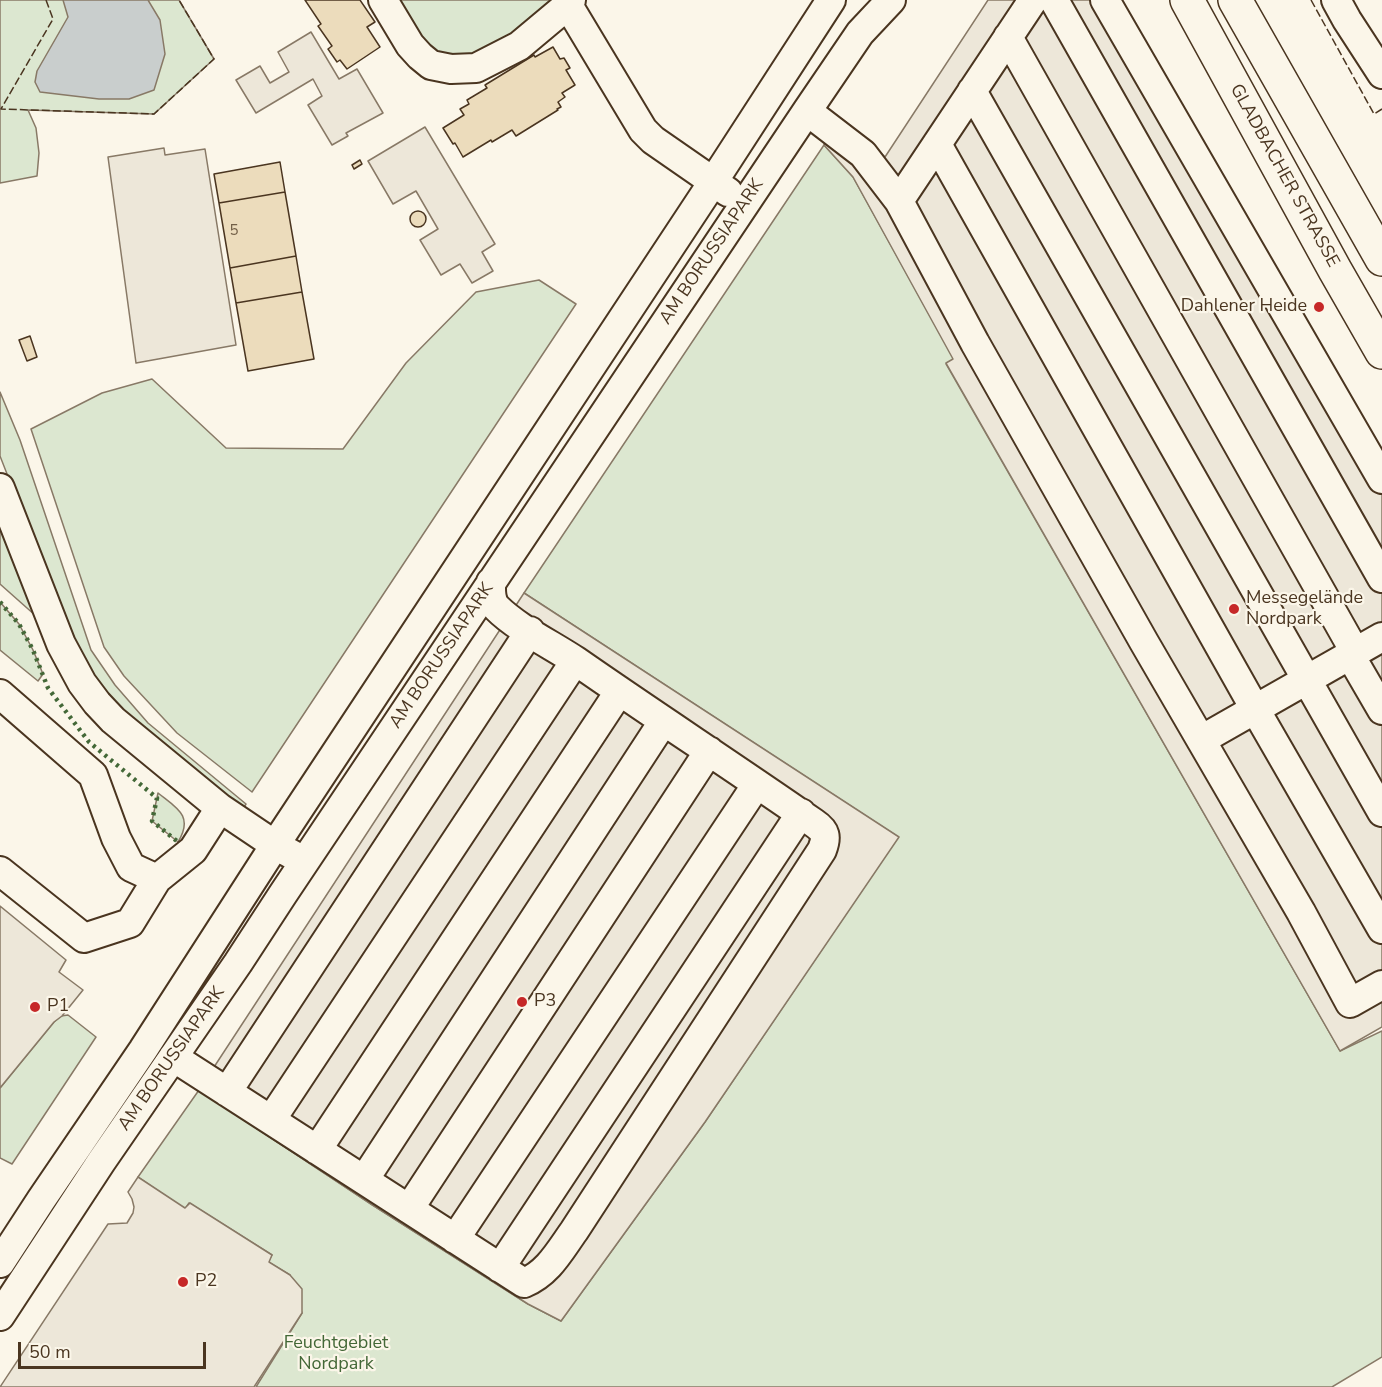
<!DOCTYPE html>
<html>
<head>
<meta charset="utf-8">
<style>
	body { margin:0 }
	#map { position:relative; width:1382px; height:1387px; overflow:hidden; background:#fbf6e9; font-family:"Nunito Sans",sans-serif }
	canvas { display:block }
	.scale { position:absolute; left:18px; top:1342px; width:188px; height:27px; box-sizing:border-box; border:3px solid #4a3520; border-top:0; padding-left:8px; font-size:18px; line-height:21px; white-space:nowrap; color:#4a3520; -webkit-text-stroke:4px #fbf6e9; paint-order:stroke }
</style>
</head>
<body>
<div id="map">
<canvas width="1382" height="1387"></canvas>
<div class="scale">50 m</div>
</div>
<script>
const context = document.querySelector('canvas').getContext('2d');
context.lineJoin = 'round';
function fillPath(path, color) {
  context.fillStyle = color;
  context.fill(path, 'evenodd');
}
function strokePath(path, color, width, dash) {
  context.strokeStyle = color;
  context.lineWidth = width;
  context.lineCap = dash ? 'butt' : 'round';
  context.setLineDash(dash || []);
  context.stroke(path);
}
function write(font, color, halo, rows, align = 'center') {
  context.font = font + ' "Nunito Sans",sans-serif';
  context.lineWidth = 4.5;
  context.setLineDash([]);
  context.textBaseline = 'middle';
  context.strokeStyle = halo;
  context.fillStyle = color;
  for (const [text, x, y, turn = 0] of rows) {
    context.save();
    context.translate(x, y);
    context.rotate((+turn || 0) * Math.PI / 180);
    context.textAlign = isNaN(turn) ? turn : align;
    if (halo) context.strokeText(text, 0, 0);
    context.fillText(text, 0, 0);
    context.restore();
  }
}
const green = new Path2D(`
	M 0,0 L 179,0 L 214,59 L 154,114 L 28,110 L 36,128 L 39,153 L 37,176 L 0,183 Z
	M 396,0 L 551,0 L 536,17 L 505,40 L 469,60 L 435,55 L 417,32 Z
	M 824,145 L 853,177 L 954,359 L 946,364 L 1340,1051 L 1382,1031 L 1382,1357 L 1332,1387 L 256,1387 L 302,1313 L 290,1275 L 268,1262 L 272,1255 L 189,1203 L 185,1209 L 138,1177 L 199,1090 L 371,1204 L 528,1304 L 561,1321 L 705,1122 L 898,837 L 524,593 Z
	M 539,280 L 576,304 L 252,792 L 177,733 L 124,676 L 104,647 L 31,429 L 102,393 L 152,379 L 226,448 L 343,449 L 406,363 L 476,292 Z
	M 0,392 L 20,440 L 91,650 L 115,685 L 148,723 L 246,804 L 243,809 L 124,714 L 87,670 L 41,561 L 0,456 Z
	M 0,525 L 36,616 L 0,584 Z
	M 0,602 L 19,624 L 33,650 L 43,674 L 38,681 L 0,650 Z
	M 158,793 C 177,808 194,816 178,842 L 152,821 Z
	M 68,1015 L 96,1037 L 12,1164 L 0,1158 L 0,1088 L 54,1022 L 61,1016 Z`);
const parking = new Path2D(`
	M 988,0 L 1112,0 L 1382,461 L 1382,1027 L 1340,1051 L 946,363 L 953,359 L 853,177 L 824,145 L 842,119 L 865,137 L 885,157 Z
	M 311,32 L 339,79 L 357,69 L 383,113 L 346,133 L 348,136 L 332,145 L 308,105 L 322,96 L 313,79 L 256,113 L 236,80 L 260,66 L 270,83 L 289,72 L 278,52 Z
	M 425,127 L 495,244 L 482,252 L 493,271 L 472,283 L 460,264 L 441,275 L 420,240 L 438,229 L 416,191 L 393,204 L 368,161 Z
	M 164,148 L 165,155 L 205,149 L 236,345 L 136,363 L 108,157 Z
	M 524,593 L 899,837 L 705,1122 L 561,1321 L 528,1304 L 371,1204 L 199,1090 Z
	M 0,906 L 66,960 L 59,972 L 83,990 L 62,1016 L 54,1022 L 0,1088 Z
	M 138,1177 L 185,1208 L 190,1203 L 272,1255 L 269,1262 L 290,1275 L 302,1289 L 302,1313 L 254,1387 L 0,1387 L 108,1224 L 127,1223 L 133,1213 L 134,1207 L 132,1199 L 128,1192 Z`);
const water = new Path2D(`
	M 63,0 L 148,0 L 160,20 L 165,54 L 154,90 L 129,99 L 99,99 L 40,92 L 35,82 L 37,71 L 68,17 Z`);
const building = new Path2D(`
	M 305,0 L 360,0 L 375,22 L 367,27 L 380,47 L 347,69 L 340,60 L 337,62 L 328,49 L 332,46 L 318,26 L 321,24 Z
	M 553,47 L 560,59 L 564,58 L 570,68 L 566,70 L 575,85 L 562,93 L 565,97 L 558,102 L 561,107 L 557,109 L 558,110 L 516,136 L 512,130 L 492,142 L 491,140 L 463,157 L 455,143 L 453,144 L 443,128 L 464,115 L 460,109 L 469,104 L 467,100 L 487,88 L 485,85 L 534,55 L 535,57 Z
	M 360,160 L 362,164 L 354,169 L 352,165 Z
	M 280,162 L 285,192 L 219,203 L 214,174 Z
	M 285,192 L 296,256 L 230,268 L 219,203 Z
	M410 219a8 8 0 1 1 16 0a8 8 0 1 1-16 0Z
	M 296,256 L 302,292 L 236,303 L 230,268 Z
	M 302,292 L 314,359 L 248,371 L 236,303 Z
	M 30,336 L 37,357 L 27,361 L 19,340 Z`);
const minor = new Path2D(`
	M 383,0 L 410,45 L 420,56 L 431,65 L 451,69 L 476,68 L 519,46 L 568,5 L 571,0
	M 1054,0 L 1382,578
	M 1105,0 L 1382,479
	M 1336,0 L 1347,20 L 1382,74
	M 568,5 L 643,130 L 653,140 L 728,192
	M 1008,37 L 1355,652
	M 972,91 L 1382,812
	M 807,111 L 863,154 L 899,201 L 975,343 L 1144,642 L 1301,912 L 1350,1003 L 1382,985
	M 937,144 L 1255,709 L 1382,929
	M 899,201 L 1033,0
	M 0,488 L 61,644 L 82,683 L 97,703 L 113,720 L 220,808 L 275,845 L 293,855
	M 1350,655 L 1382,710
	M 0,694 L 93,775 L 116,838 L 131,867 L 157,879
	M 1201,740 L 1382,637
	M 0,871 L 84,938 L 130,923 L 157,879 L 193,850 L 220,808
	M 173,1057 L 524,1283 C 548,1273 559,1252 574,1231 L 822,850 C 827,837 826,831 814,823 C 735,768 655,716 576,661 C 552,645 517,628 497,608 C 490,601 491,592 491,582
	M 227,1092 L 530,631
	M 271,1120 L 575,661
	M 317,1150 L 619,692
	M 364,1180 L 663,722
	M 409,1209 L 709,751
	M 455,1239 L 757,784
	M 0,1263 L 41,1200 L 143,1050 L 275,845 L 713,182 L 831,0
	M 500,1268 L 801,813
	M 0,1316 L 101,1162 L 238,963 L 283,894 L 807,111 L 860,33 L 891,0`);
const major = new Path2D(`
	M 1187,0 L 1335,270 L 1382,352
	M 1235,0 L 1382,259`);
const hedge = new Path2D(`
	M 0,602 L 19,624 L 33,650 L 48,688 L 89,742 L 157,798 L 152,821 L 178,842`);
const fence = new Path2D(`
	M 46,0 L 53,19 L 1,109 L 154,114 L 214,59 L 179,0
	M 1311,0 L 1374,114 L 1382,109`);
const markers = [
	[1319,307,6,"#c62828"],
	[1234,609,6,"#c62828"],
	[522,1002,6,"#c62828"],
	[35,1007,6,"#c62828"],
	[183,1282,6,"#c62828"]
];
const numberNames = [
	["5",234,231]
];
const streetNames = [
	["GLADBACHER STRASSE",1284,176,61],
	["AM BORUSSIAPARK",712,252,-56],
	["AM BORUSSIAPARK",442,656,-56],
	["AM BORUSSIAPARK",172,1059,-55]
];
const poiNames = [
	["Dahlener Heide",1307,307,"right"],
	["Messegelände",1246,599],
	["Nordpark",1246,620],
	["P3",534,1002],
	["P1",47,1007],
	["P2",195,1282]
];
const parkNames = [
	["Feuchtgebiet",336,1344],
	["Nordpark",336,1365]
];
fillPath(green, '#dce7d0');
strokePath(green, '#887966', 1.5);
fillPath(parking, '#ede7d9');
strokePath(parking, '#887966', 1.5);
fillPath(water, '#c9cecd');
strokePath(water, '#887966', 1.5);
fillPath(building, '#ecdcbc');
strokePath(building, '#4a3520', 1.5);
strokePath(minor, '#4a3520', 32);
strokePath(major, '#4a3520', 36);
strokePath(minor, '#fbf6e9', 28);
strokePath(major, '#fbf6e9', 33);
strokePath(hedge, '#436837', 4.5, [3, 4.5]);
strokePath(fence, '#4a3520', 1.5, [8, 3]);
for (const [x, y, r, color] of markers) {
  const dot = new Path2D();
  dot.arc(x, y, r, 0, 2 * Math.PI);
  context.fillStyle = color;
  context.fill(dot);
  strokePath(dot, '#fbf6e9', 2);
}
write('15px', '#725f47', null, numberNames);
write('18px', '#4a3520', '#fbf6e9', streetNames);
write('18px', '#4a3520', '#fbf6e9', poiNames, 'left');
write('18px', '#436837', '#fbf6e9', parkNames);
</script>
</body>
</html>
